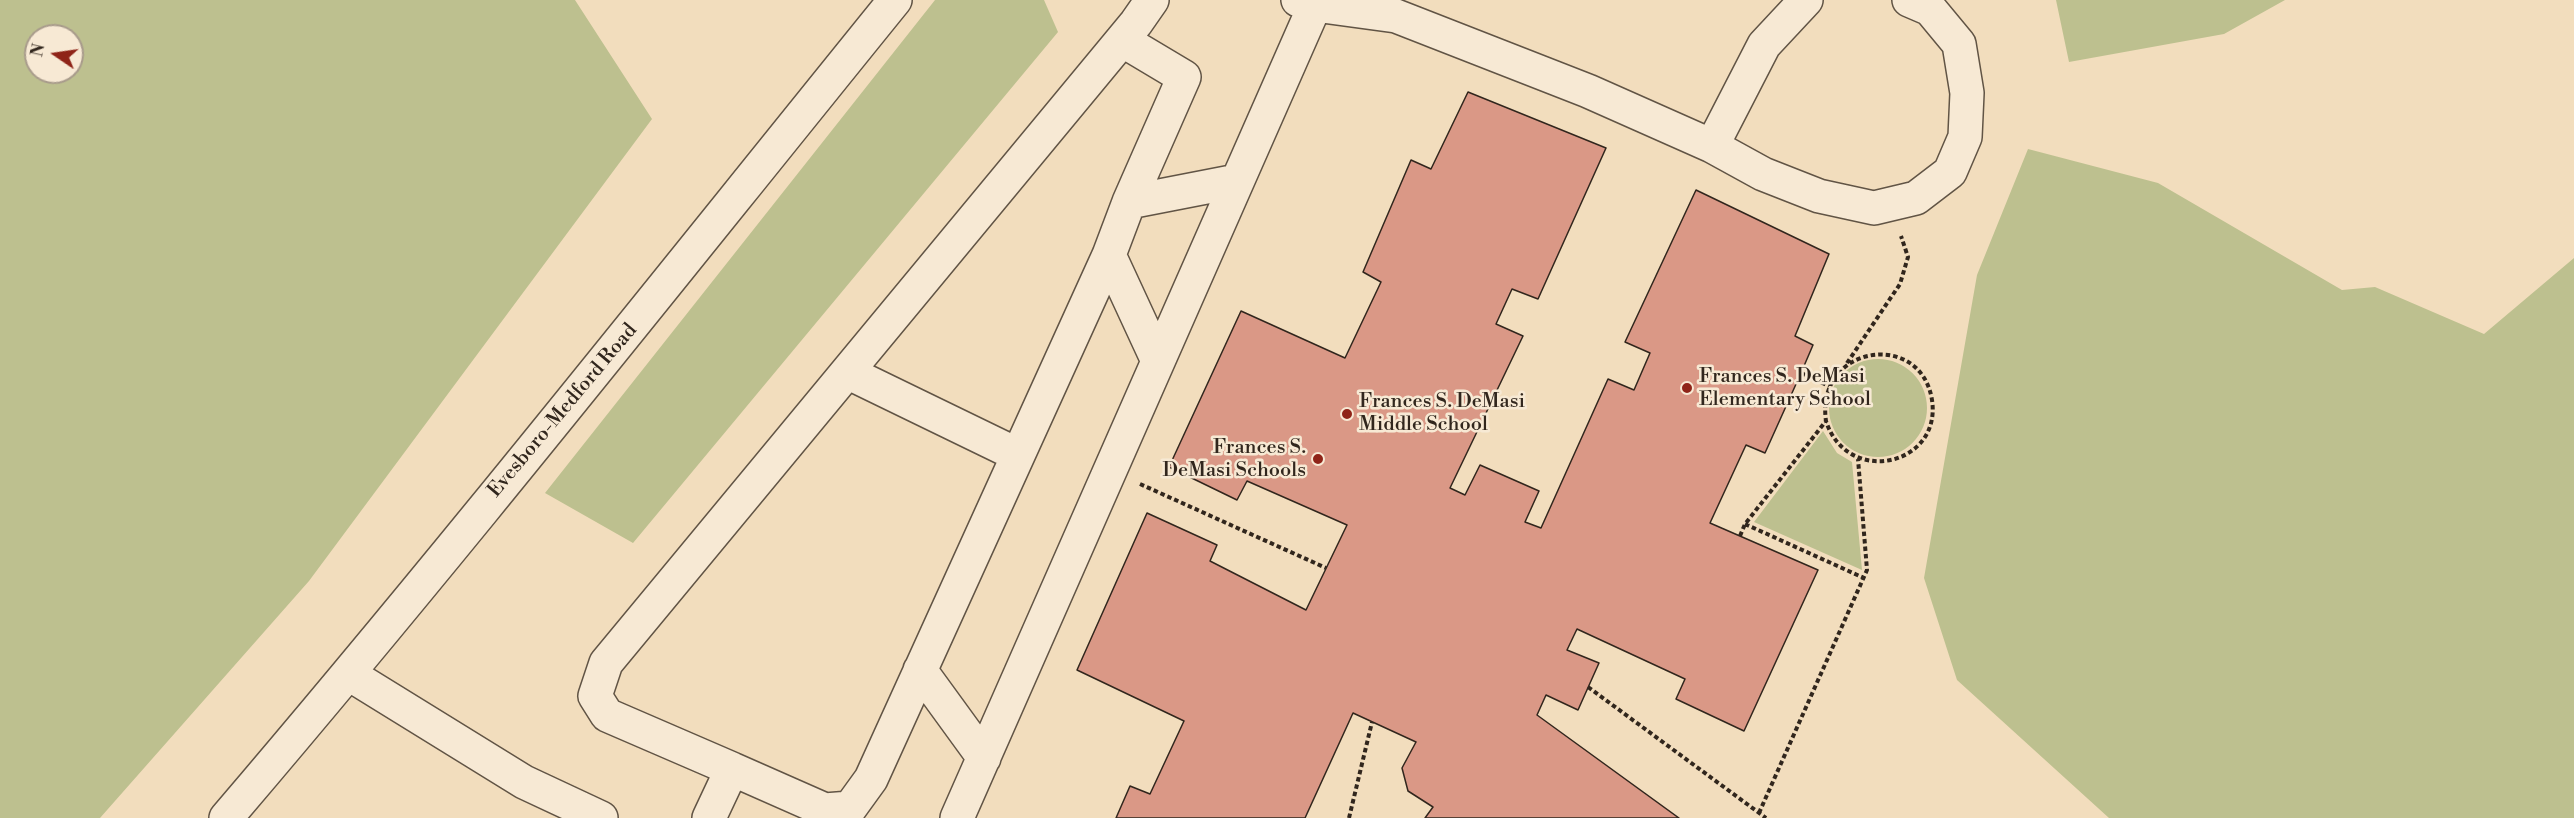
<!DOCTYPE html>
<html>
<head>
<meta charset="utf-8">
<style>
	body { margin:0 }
	#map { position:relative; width:2574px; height:818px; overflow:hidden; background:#f2ddbd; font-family:"Libre Bodoni",serif }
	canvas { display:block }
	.north { position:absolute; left:24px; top:24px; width:60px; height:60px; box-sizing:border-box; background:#f7e9d4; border:2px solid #a89b8b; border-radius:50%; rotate:283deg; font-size:16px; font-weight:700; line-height:24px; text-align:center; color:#31261d }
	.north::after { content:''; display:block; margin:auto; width:21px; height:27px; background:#8f2418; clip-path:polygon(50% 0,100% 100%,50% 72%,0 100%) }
</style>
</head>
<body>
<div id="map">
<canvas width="2574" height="818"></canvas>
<div class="north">N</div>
</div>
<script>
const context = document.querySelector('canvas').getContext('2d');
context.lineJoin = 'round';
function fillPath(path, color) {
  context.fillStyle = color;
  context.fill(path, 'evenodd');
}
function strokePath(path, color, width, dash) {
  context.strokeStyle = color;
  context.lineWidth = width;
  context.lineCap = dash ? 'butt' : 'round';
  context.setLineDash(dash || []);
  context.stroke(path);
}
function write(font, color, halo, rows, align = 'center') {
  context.font = font + ' "Libre Bodoni",serif';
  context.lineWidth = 5;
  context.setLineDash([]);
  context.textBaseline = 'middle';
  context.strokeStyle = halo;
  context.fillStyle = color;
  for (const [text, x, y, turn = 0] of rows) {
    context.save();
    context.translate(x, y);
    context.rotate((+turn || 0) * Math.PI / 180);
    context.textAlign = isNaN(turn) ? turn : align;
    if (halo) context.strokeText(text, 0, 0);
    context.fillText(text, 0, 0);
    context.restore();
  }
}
const green = new Path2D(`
	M 0,0 L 575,0 L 652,119 L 309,581 L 100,818 L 0,818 ZM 36,36 L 72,36 L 72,72 L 36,72 Z
	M 935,0 L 1044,0 L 1058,32 L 633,543 L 545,493 Z
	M 2056,0 L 2285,0 L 2224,34 L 2069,62 Z
	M 2028,149 L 2158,183 L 2342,290 L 2375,287 L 2484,334 L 2574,258 L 2574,818 L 2109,818 L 1957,680 L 1924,578 L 1977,275 Z
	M1829 408a49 49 0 1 1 98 0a49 49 0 1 1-98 0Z
	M 1823,431 L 1837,453 L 1852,462 L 1862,570 L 1754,522 Z`);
const building = new Path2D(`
	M 1468,92 L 1606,148 L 1538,299 L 1512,289 L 1496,324 L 1523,336 L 1450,488 L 1465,495 L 1480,465 L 1539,491 L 1525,522 L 1541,528 L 1608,379 L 1634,390 L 1650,353 L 1625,342 L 1696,190 L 1829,254 L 1795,336 L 1813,345 L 1801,373 L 1765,453 L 1746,445 L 1710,523 L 1818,570 L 1744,731 L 1676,699 L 1685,679 L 1577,629 L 1567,650 L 1599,663 L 1578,710 L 1546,695 L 1537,715 L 1679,818 L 1425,818 L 1433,807 L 1408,791 L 1402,768 L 1416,742 L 1353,713 L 1305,818 L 1116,818 L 1130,786 L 1150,794 L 1184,721 L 1077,670 L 1147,513 L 1217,545 L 1210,561 L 1306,610 L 1347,525 L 1247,481 L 1237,500 L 1169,467 L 1241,311 L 1345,358 L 1381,282 L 1363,272 L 1411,160 L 1431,169 Z`);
const path = new Path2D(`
	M 1847,363 L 1900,284 L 1908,257 L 1901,236
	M 1801,373 L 1829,386
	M 1140,484 L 1326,568
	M 1745,524 L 1864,578
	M 1740,536 L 1745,524 L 1826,421 C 1815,345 1921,329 1932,400 C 1942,466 1847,487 1826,421
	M 1588,687 L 1766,818
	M 1759,813 L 1867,570 L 1858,459
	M 1349,818 L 1372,722`);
const minor = new Path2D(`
	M 1298,0 L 1315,5 L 1396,16 L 1588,91 L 1712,146 L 1763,174 L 1819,196 L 1874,208 L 1916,198 L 1950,172 L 1965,137 L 1967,93 L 1959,44 L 1930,9 L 1909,0
	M 1712,146 L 1764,45 L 1806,0
	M 1129,202 L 1237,181
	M 1109,255 L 1158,361
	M 847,372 L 1018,455
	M 920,670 L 984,758
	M 349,674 L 524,782 L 601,818
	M 732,769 L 825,810 L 850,808 L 871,779 L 1109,255 L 1129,202 L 1184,77 L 1122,40
	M 226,818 C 455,550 673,274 895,0
	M 709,818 L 732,769 L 607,715 L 595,696 L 606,663 L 1136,23 L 1152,0
	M 957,818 L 1315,5`);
const markers = [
	[1687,388,6,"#8f2418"],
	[1347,414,6,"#8f2418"],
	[1318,459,6,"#8f2418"]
];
const poiNames = [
	["Frances S. DeMasi",1699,377],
	["Elementary School",1699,400],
	["Frances S. DeMasi",1359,402],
	["Middle School",1359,425],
	["Frances S.",1306,448,"right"],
	["DeMasi Schools",1306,471,"right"]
];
const streetNames = [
	["Evesboro-Medford Road",563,411,-50]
];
fillPath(green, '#bdc08f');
fillPath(building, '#da9886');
strokePath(building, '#31261d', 1.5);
strokePath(minor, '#615445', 36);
strokePath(path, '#31261d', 4, [4.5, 3]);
strokePath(minor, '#f7e9d4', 33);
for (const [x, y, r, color] of markers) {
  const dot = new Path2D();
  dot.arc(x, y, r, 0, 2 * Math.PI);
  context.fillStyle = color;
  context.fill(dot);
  strokePath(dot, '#f7e9d4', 2);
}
write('20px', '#31261d', '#f7e9d4', poiNames, 'left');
write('20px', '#31261d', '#f7e9d4', streetNames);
</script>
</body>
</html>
